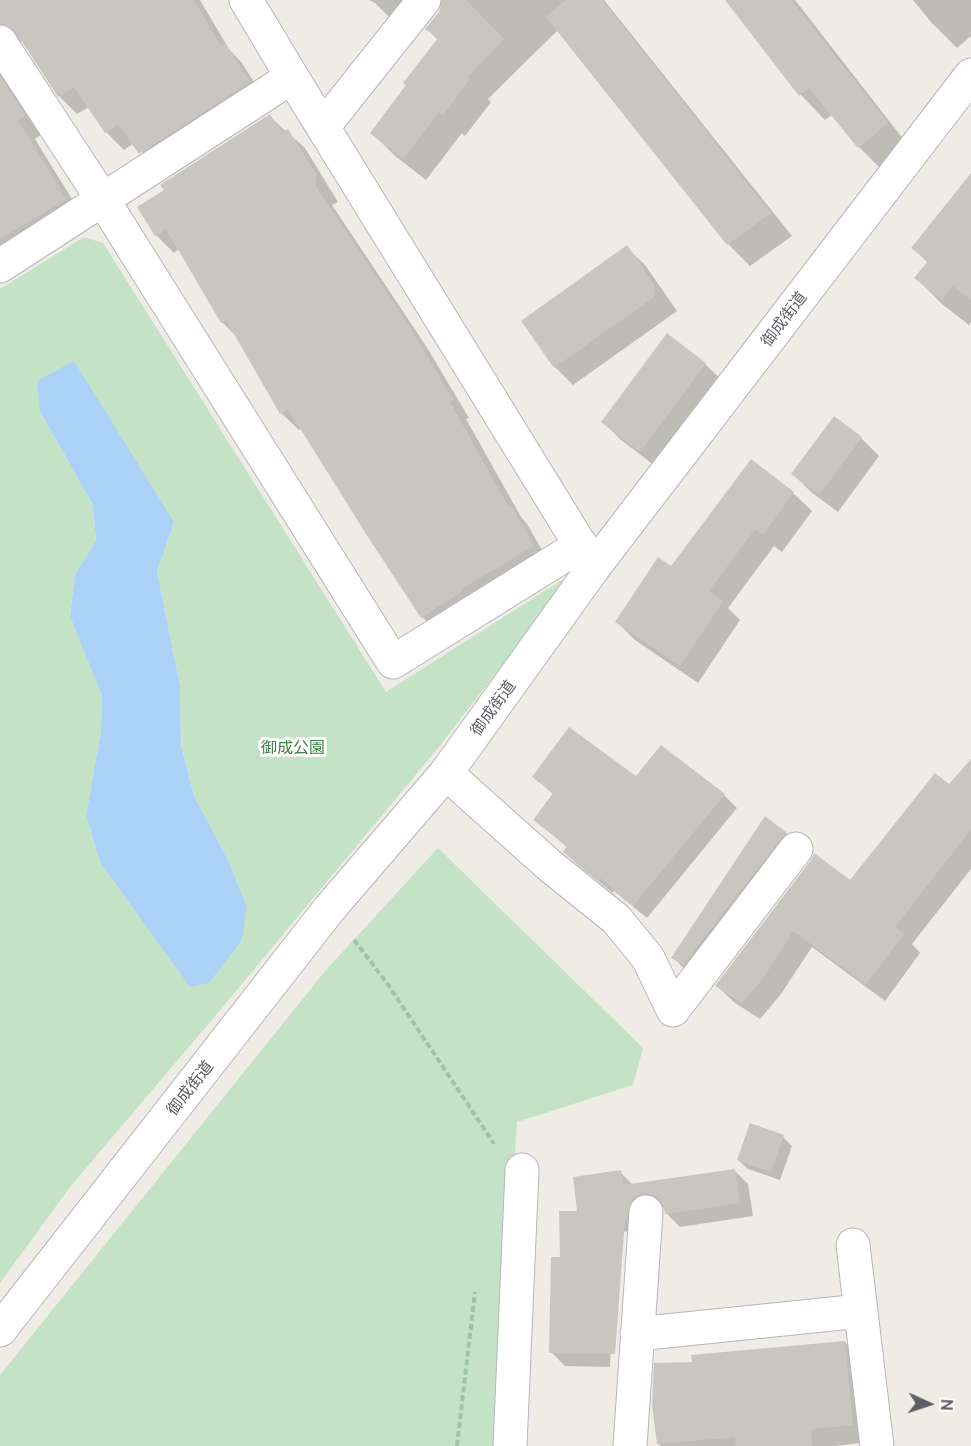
<!DOCTYPE html>
<html>
<head>
<meta charset="utf-8">
<style>
	body { margin:0 }
	#map { position:relative; width:971px; height:1446px; overflow:hidden; background:#eeece5; font-family:Ubuntu,sans-serif }
	canvas { display:block }
	.north { position:absolute; left:899px; top:1374px; width:60px; height:60px; -webkit-text-stroke:4px #fff; paint-order:stroke; rotate:93deg; font-size:16px; font-weight:700; line-height:24px; text-align:center; color:#5d5f64 }
	.north::after { content:''; display:block; margin:auto; width:21px; height:27px; background:#5d5f64; clip-path:polygon(50% 0,100% 100%,50% 72%,0 100%) }
</style>
</head>
<body>
<div id="map">
<canvas width="971" height="1446"></canvas>
<div class="north">N</div>
</div>
<script>
const context = document.querySelector('canvas').getContext('2d');
context.lineJoin = 'round';
function fillPath(path, color) {
  context.fillStyle = color;
  context.fill(path, 'evenodd');
}
function strokePath(path, color, width, dash) {
  context.strokeStyle = color;
  context.lineWidth = width;
  context.lineCap = dash ? 'butt' : 'round';
  context.setLineDash(dash || []);
  context.stroke(path);
}
function write(font, color, halo, rows, align = 'center') {
  context.font = font + ' Ubuntu,"Noto Sans JP",sans-serif';
  context.lineWidth = 6;
  context.setLineDash([]);
  context.textBaseline = 'middle';
  context.strokeStyle = halo;
  context.fillStyle = color;
  for (const [text, x, y, turn = 0] of rows) {
    context.save();
    context.translate(x, y);
    context.rotate((+turn || 0) * Math.PI / 180);
    context.textAlign = isNaN(turn) ? turn : align;
    if (halo) context.strokeText(text, 0, 0);
    context.fillText(text, 0, 0);
    context.restore();
  }
}
const green = new Path2D(`
	M 84,237 L 103,243 L 386,692 L 562,580 L 564,585 L 438,748 L 216,1015 L 70,1187 L 0,1283 L 0,289 ZM 40,411 L 174,522 L 157,572 L 180,686 L 181,743 L 194,796 L 227,858 L 247,906 L 190,986 L 100,862 L 86,815 L 101,731 L 102,696 L 70,615 L 75,574 L 96,542 L 93,505 Z
	M 438,848 L 643,1048 L 633,1085 L 517,1122 L 496,1446 L 0,1446 L 0,1375 L 326,970 Z`);
const water = new Path2D(`
	M 74,361 L 174,522 L 157,572 L 180,686 L 181,744 L 194,796 L 227,858 L 247,906 L 242,940 L 209,983 L 190,987 L 100,862 L 86,815 L 101,731 L 102,696 L 70,616 L 75,574 L 96,541 L 93,505 L 40,411 L 37,381 Z`);
const shadow = new Path2D(`
	M 0,0 L 200,0 L 229,49 L 242,63 L 266,101 L 158,171 L 134,143 L 124,150 L 106,132 L 89,107 L 77,114 L 59,96 L 24,42 L 18,41 L 0,56 Z
	M 369,0 L 604,0 L 792,236 L 750,266 L 728,244 L 558,30 L 488,99 L 491,102 L 465,136 L 462,133 L 426,180 L 394,155 L 372,133 L 438,40 L 427,29 L 440,12 L 444,4 L 398,26 L 375,3 Z
	M 727,0 L 795,0 L 911,149 L 884,172 L 859,147 L 833,114 L 825,120 L 801,95 Z
	M 913,0 L 971,0 L 971,36 L 957,48 L 931,22 Z
	M 0,66 L 42,134 L 35,139 L 83,217 L 0,263 Z
	M 269,116 L 305,148 L 338,202 L 332,205 L 426,346 L 469,418 L 466,419 L 521,517 L 527,524 L 550,564 L 440,634 L 422,617 L 302,428 L 299,430 L 281,413 L 238,338 L 222,322 L 179,249 L 174,253 L 156,235 L 139,208 Z
	M 971,175 L 971,322 L 969,325 L 942,304 L 916,278 L 928,263 L 913,248 Z
	M 626,247 L 645,265 L 677,311 L 573,385 L 555,367 Z
	M 667,335 L 705,364 L 724,382 L 659,469 L 621,440 L 603,422 Z
	M 861,438 L 879,456 L 838,512 L 811,492 L 793,474 Z
	M 751,461 L 793,493 L 812,511 L 782,552 L 774,546 L 728,608 L 740,620 L 698,683 L 635,640 L 617,622 L 672,568 Z
	M 534,777 L 636,778 L 724,795 L 737,808 L 647,918 L 614,891 L 613,893 L 578,865 L 565,852 L 568,848 L 535,820 L 554,795 Z
	M 971,804 L 971,869 L 912,944 L 920,953 L 885,1001 L 812,947 L 781,994 L 760,1019 L 735,1003 L 717,986 L 851,882 Z
	M 765,818 L 786,834 L 803,851 L 690,975 L 673,957 Z
	M 783,1137 L 792,1146 L 780,1180 L 748,1169 L 738,1160 Z
	M 734,1170 L 748,1184 L 753,1216 L 680,1227 L 666,1213 L 665,1208 L 662,1207 L 652,1209 L 640,1231 L 616,1232 L 610,1367 L 565,1366 L 551,1352 L 561,1259 L 579,1212 L 620,1172 L 633,1185 Z
	M 845,1342 L 863,1360 L 870,1442 L 835,1446 L 661,1446 L 658,1444 L 693,1364 Z`);
const building = new Path2D(`
	M 0,0 L 194,0 L 221,46 L 225,43 L 250,82 L 139,154 L 118,124 L 105,133 L 74,87 L 58,97 L 16,32 L 9,26 L 0,23 Z
	M 442,0 L 466,0 L 504,39 L 467,77 L 470,79 L 443,115 L 439,112 L 403,159 L 370,133 L 406,85 L 403,83 L 438,38 L 425,29 L 439,12 Z
	M 566,0 L 602,0 L 771,213 L 727,245 L 546,17 Z
	M 725,0 L 791,0 L 888,123 L 858,148 L 809,88 L 799,96 Z
	M 0,76 L 26,116 L 18,120 L 66,199 L 0,239 Z
	M 270,114 L 282,133 L 288,129 L 316,174 L 316,187 L 409,326 L 453,400 L 450,402 L 508,506 L 510,504 L 534,546 L 461,589 L 462,591 L 421,618 L 368,537 L 288,409 L 280,414 L 226,320 L 221,323 L 166,229 L 155,236 L 137,207 L 164,190 L 160,185 Z
	M 971,173 L 971,300 L 953,286 L 942,300 L 914,278 L 928,261 L 911,248 Z
	M 627,245 L 654,284 L 654,297 L 554,368 L 521,321 Z
	M 667,333 L 706,363 L 640,452 L 601,422 Z
	M 834,416 L 862,437 L 819,495 L 791,474 Z
	M 751,459 L 794,492 L 763,535 L 755,529 L 709,591 L 723,601 L 680,666 L 615,622 L 658,557 L 671,566 Z
	M 569,727 L 636,776 L 661,745 L 725,794 L 633,906 L 600,878 L 599,881 L 563,852 L 567,846 L 533,820 L 553,793 L 532,777 Z
	M 971,759 L 971,829 L 895,927 L 904,934 L 866,984 L 793,931 L 764,977 L 742,1003 L 715,986 L 811,860 L 814,853 L 850,880 L 935,773 L 949,784 Z
	M 765,816 L 787,833 L 781,838 L 683,965 L 671,958 Z
	M 750,1123 L 784,1135 L 771,1172 L 737,1160 Z
	M 735,1169 L 740,1203 L 665,1214 L 663,1204 L 656,1196 L 647,1193 L 637,1195 L 631,1201 L 627,1220 L 625,1220 L 615,1354 L 549,1353 L 551,1257 L 560,1257 L 559,1211 L 577,1211 L 573,1177 L 621,1170 L 623,1185 Z
	M 845,1341 L 853,1425 L 811,1429 L 812,1446 L 736,1446 L 735,1437 L 657,1444 L 652,1405 L 654,1363 L 692,1362 L 691,1355 Z`);
const path = new Path2D(`
	M 354,940 L 387,983 L 493,1142 L 493,1144
	M 457,1446 L 475,1292`);
const minor = new Path2D(`
	M 0,42 L 103,200 L 393,662 L 581,545
	M 323,127 L 424,0
	M 0,266 L 292,77
	M 446,773 L 549,865 L 616,919 L 648,958 L 673,1010 L 796,849
	M 853,1245 L 877,1446
	M 637,1334 L 861,1311
	M 510,1446 L 522,1170
	M 630,1446 L 646,1212`);
const tertiary = new Path2D(`
	M 246,0 L 292,77 L 594,567
	M 0,1330 L 330,908 L 446,773 L 594,567 L 971,75`);
const streetNames = [
	["御成街道",784,319,-53],
	["御成街道",493,708,-54],
	["御成街道",190,1088,-52]
];
const parkNames = [
	["御成公園",293,748]
];
fillPath(green, '#c4e3c6');
fillPath(water, '#acd1f7');
fillPath(shadow, '#0003');
fillPath(building, '#c9c6c2');
strokePath(minor, '#b5b6ba', 35);
strokePath(tertiary, '#b5b6ba', 35);
strokePath(path, '#9ec3ab', 4, [6, 3]);
strokePath(minor, '#fff', 33);
strokePath(tertiary, '#fff', 33);
write('16px', '#5d5f64', '#fff', streetNames);
write('16px', '#3e8245', '#fff', parkNames);
</script>
</body>
</html>
